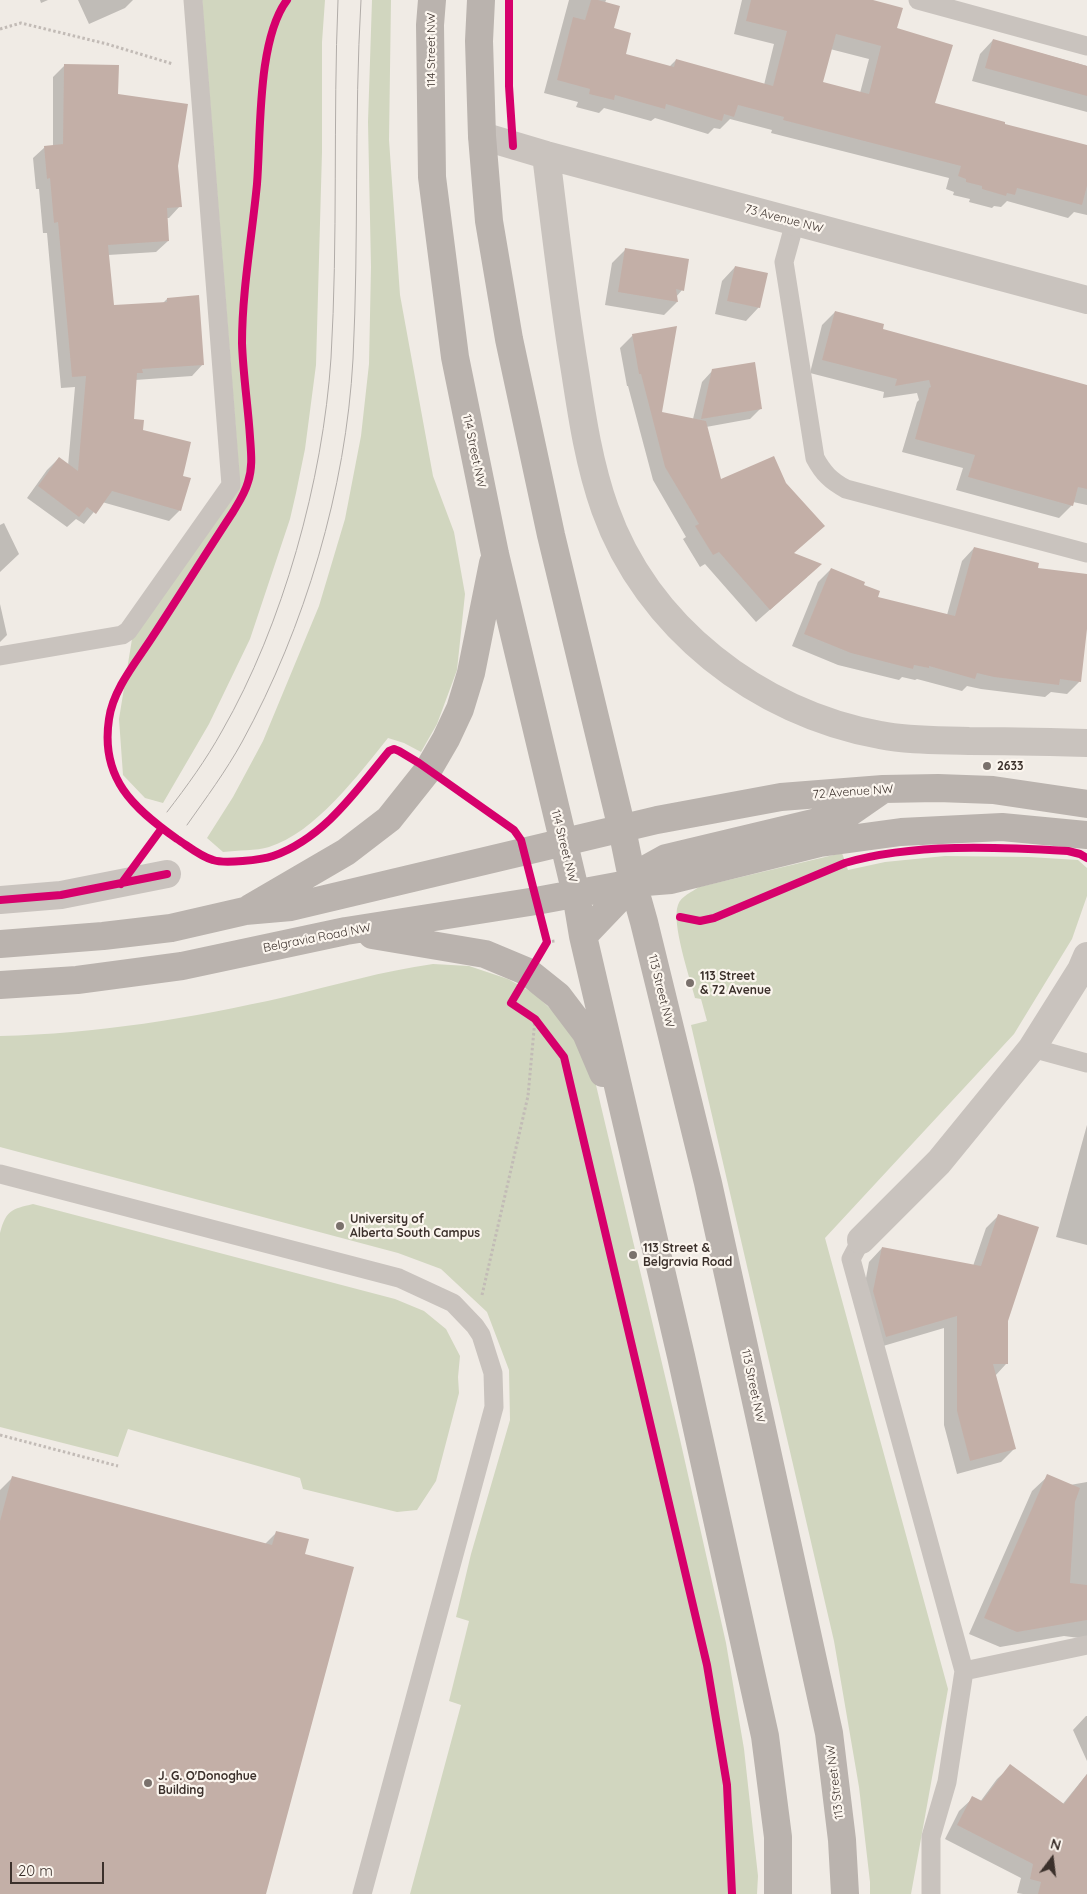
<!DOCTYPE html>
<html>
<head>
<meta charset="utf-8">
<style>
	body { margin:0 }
	#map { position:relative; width:1087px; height:1894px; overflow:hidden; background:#f0ebe5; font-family:Quicksand,sans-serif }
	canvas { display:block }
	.north { position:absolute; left:1027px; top:1834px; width:50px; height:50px; -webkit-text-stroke:4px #fbf5ee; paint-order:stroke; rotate:15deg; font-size:14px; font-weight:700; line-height:20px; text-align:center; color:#3b302b }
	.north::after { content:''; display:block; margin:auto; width:18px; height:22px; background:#3b302b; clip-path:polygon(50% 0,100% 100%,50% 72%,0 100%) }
	.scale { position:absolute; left:10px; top:1862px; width:94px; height:22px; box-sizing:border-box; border:2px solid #3b302b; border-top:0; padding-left:6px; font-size:15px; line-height:18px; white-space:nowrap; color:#3b302b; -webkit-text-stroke:4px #fbf5ee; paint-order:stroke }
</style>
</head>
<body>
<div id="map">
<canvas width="1087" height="1894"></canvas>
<div class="north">N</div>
<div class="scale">20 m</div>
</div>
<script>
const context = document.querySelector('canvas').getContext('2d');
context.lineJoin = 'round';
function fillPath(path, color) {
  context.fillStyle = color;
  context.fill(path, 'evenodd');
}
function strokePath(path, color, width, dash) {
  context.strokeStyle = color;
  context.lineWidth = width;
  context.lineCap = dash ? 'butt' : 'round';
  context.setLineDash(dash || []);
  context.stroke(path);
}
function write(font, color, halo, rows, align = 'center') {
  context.font = font + ' Quicksand,sans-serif';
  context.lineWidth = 4.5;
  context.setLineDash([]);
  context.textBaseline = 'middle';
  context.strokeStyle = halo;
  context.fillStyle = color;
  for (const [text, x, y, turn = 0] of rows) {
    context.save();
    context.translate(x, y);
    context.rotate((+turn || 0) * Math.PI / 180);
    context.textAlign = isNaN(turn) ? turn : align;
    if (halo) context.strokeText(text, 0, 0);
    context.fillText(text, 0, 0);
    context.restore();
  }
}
const green = new Path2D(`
	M 202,0 L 325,0 L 322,42 L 322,152 L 316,365 L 305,449 L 296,493 L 290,519 L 250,639 L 209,724 L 163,803 L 145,798 L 123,775 L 119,719 L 132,639 L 239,472 Z
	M 372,0 L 391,0 L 389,140 L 400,295 L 433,476 L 454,532 L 465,594 L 457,670 L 437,724 L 421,752 L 404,743 L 388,738 C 359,774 315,833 269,847 C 256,851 238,850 223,852 L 207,838 L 233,797 L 263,741 L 319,606 L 345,519 L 361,436 L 369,364 L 371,267 L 368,122 Z
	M 842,853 L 848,870 L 885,862 L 945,856 L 1029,857 L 1078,860 L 1087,868 L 1087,896 L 1072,939 L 1014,1034 L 825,1238 L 948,1689 L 911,1894 L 870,1894 L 870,1882 L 859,1787 L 834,1641 L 691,1025 L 707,1021 L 701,999 L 695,998 C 690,978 671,923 678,905 C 681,896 692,892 699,887 Z
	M 433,964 L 469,966 L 508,979 L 535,994 L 564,1022 L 591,1064 L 679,1435 L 726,1643 L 744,1749 L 758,1876 L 757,1894 L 410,1894 L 461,1705 L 449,1701 L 469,1621 L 456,1617 L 471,1554 L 510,1420 L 509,1370 L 487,1312 L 441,1269 L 398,1253 L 0,1147 L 0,1036 C 96,1034 192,1018 285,997 C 335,985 383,971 433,964 Z
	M 33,1204 L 395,1299 L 424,1311 L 446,1329 L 460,1356 L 458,1377 L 459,1393 L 436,1481 L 417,1510 L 397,1512 L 303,1489 L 300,1478 L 128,1429 L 118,1457 L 0,1427 L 0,1233 C 6,1210 12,1209 33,1204 Z`);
const shadow = new Path2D(`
	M 40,0 L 48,0 L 41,3 Z
	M 78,0 L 133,0 L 125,8 L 89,24 Z
	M 569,0 L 606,0 L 605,3 L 612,29 L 624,55 L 669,67 L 676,60 L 764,85 L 774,44 L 734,34 L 742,0 L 848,0 L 896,29 L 934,104 L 1003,125 L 1087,147 L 1087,215 L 1074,212 L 1068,218 L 1007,201 L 1001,207 L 994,206 L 992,208 L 969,202 L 970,199 L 953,195 L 954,192 L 946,189 L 949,178 L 771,133 L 772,130 L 730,119 L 720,129 L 714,128 L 708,134 L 655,118 L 651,121 L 604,108 L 599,113 L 576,107 L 578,102 L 544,93 ZM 830,49 L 869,59 L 860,93 L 821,83 Z
	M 993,40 L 1087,66 L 1087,112 L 972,81 L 980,54 Z
	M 65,65 L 117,95 L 177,166 L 180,206 L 169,218 L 166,218 L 168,241 L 156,252 L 108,255 L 112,307 L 162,304 L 167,299 L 203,364 L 192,376 L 135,380 L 133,421 L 181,477 L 180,510 L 169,521 L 102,502 L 84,524 L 76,519 L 67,527 L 27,498 L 47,470 L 59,458 L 68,466 L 75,387 L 61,388 L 47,233 L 43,233 L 39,189 L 36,189 L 33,158 L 45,147 L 53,146 L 53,77 Z
	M 626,249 L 682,290 L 676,297 L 677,302 L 664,315 L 605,305 L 612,263 Z
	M 735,267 L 759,307 L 746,321 L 715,314 L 722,281 Z
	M 835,312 L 881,330 L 1087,387 L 1087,505 L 1073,502 L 1072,505 L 1059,518 L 956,490 L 963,468 L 902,452 L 917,402 L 919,400 L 917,393 L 883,398 L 884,392 L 810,373 L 822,325 Z
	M 633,335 L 661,413 L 693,419 L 702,382 L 713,370 L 761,408 L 750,419 L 706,427 L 720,481 L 807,577 L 756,622 L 705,564 L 700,567 L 683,539 L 686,537 L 653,480 L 628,386 L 627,386 L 620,348 Z
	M 4,523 L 19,554 L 0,572 L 0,525 Z
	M 974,548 L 1036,569 L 1087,575 L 1087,618 L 1080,681 L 1067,694 L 1051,692 L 1045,697 L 981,689 L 967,686 L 962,691 L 917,679 L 915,680 L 902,677 L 899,680 L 838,665 L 792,646 L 818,582 L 831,569 L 862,585 L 876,598 L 947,615 L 962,561 Z
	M 0,604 L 7,635 L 0,642 Z
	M 1087,1125 L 1087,1245 L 1056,1237 Z
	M 999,1215 L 1007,1321 L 1006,1364 L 995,1376 L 1015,1448 L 1001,1462 L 957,1474 L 944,1425 L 944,1328 L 873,1349 L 861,1305 L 869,1262 L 882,1248 L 973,1266 L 986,1228 Z
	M 1048,1476 L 1070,1485 L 1087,1482 L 1087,1639 L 1064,1636 L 1000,1647 L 969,1634 L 1032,1491 Z
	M 13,1477 L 264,1545 L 277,1532 L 303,1555 L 264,1894 L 0,1894 L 0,1490 Z
	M 1086,1716 L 1087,1716 L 1087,1761 L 1073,1730 Z
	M 1011,1766 L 1062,1805 L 1087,1774 L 1087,1894 L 1023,1894 L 1017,1893 L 1021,1878 L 945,1839 L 959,1811 L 973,1798 L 980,1802 L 997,1779 Z`);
const building = new Path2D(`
	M 591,0 L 598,0 L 620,6 L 614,28 L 631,33 L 626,54 L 674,67 L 676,59 L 773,86 L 787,31 L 746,21 L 751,0 L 873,0 L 903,8 L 897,28 L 953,45 L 935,103 L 1005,122 L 1005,124 L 1087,145 L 1087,186 L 1082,205 L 1017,188 L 1015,195 L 1007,193 L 1006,196 L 982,189 L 982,186 L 966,182 L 966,179 L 958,176 L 961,166 L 783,120 L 784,117 L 738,105 L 734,117 L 724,114 L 722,121 L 666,104 L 665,109 L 615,95 L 614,100 L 589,94 L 590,89 L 557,80 L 573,17 L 585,20 ZM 836,34 L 881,46 L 869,94 L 823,82 Z
	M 993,39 L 1087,66 L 1087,96 L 985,68 Z
	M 64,64 L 119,65 L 118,94 L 188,104 L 178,166 L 182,207 L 167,208 L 169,241 L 108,245 L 114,305 L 167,302 L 167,298 L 199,295 L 204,365 L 142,369 L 143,373 L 137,373 L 134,419 L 144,420 L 143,430 L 191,442 L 183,476 L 191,478 L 181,511 L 112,491 L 96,514 L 87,507 L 79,517 L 38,486 L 59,457 L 78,471 L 86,376 L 72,377 L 58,222 L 54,223 L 50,178 L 47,179 L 44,146 L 63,144 Z
	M 625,248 L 689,259 L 684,291 L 676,289 L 678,302 L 618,292 Z
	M 735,266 L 768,273 L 760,308 L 727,301 Z
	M 835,311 L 884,324 L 883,329 L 1087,385 L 1087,489 L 1078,487 L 1073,506 L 968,477 L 975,455 L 915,439 L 929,388 L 931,387 L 929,380 L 895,386 L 897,379 L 822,360 Z
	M 677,326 L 662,412 L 706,421 L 721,479 L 774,456 L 786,483 L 825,526 L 794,553 L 822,564 L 770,610 L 719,552 L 713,555 L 695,526 L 699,524 L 665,467 L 641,374 L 639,374 L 632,334 Z
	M 755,362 L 762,409 L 701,419 L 712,369 Z
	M 974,547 L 1039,563 L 1038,568 L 1087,574 L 1087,629 L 1081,682 L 1060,679 L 1059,685 L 994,677 L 977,673 L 975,679 L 929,666 L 929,668 L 914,665 L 913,669 L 851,653 L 804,634 L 831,568 L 865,582 L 864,585 L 880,591 L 878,597 L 955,616 Z
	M 998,1214 L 1039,1227 L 1008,1321 L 1008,1364 L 993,1364 L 1016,1449 L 970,1461 L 957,1411 L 957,1316 L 886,1337 L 873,1291 L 882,1247 L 981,1266 Z
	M 1047,1474 L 1080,1488 L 1075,1502 L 1070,1583 L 1087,1585 L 1087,1620 L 1017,1632 L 984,1618 Z
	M 12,1476 L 272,1545 L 276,1531 L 309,1539 L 305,1554 L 354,1567 L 266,1894 L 0,1894 L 0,1521 Z
	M 1010,1764 L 1064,1804 L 1087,1774 L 1087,1894 L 1038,1894 L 1041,1882 L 1030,1879 L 1033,1864 L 957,1825 L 972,1796 L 982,1801 Z`);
const path = new Path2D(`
	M 0,29 L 21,23 L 107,44 L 173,64
	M 547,942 L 555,941
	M 482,1295 L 528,1096 L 535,1019
	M 0,1435 L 118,1466`);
const lane = new Path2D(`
	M 918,0 L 1087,46
	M 795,222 L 784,262 L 815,458 C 823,473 831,481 846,489 L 1087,553
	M 0,656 L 122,635 L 128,631 L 231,485 L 193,0
	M 1032,1048 L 1087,1063
	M 0,1174 L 399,1278 L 453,1303 L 475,1326 L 481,1335 L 493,1373 L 494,1407 L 362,1894
	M 861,1240 L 851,1259 L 964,1671 L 947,1782 L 931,1837 L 931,1894
	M 964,1671 L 1087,1645`);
const street = new Path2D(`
	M 482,136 L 546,155 L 1087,300
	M 546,155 C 555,227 563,299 575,371 C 582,417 589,464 605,509 C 647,627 758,713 880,735 C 909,741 939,740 969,741 C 1008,741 1048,742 1087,743
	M 0,900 L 61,895 L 167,874
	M 861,1240 L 939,1162 L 1032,1048 L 1081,970 L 1087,956`);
const secondary = new Path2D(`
	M 432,0 L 430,25 L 432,177 L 455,357 L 495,554 L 576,894 L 583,936 L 681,1356 L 765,1736 L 778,1837 L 778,1894
	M 481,0 L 479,41 L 482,136 L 489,221 L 509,339 L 551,535 L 622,829 L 633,883 L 644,922 L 708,1183 L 829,1733 L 842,1840 L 845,1894
	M 250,908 L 346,852 L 389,819 L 428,770 L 446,739 L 460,709 L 471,673 L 493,563
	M 372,935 L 485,954 L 528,972 L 558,996 L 586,1033 L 603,1073
	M 583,936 L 648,868 L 666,858 L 846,815 L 882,790
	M 0,944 L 103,936 L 171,928 L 245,911 L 291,907 L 657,820 L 781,797 L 883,789 L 938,788 L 993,790 L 1087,804
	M 0,985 L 77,980 L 182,966 L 346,931 L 536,901 L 633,883 L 671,880 L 820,843 L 901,832 L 1002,827 L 1087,835`);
const tram = new Path2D(`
	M 167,812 C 187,786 206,760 222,731 C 283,625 323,480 331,358 C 338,239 333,119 338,0
	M 187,825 C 206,798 226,771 242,742 C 305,627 346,489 353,359 C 359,239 354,119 361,0`);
const cycleway = new Path2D(`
	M 287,0 C 257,40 261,134 257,184 C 252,236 242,292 242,343 C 243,374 248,406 250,437 C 251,452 253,467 248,482 C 245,493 239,502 233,512 C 206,553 180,595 153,636 C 137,661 113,689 109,719 C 100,778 133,808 177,839 C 188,846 201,857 213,860 C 224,864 261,860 273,856 C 324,838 356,791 389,751 L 394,749 L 399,751 L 419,763 L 514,830 L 521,840 L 547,942 L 511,1003 L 535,1019 L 564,1057 L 707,1665 L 727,1785 L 732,1894
	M 509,0 L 509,86 L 513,146
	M 121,884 L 162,828
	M 0,900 L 61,895 L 167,874
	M 680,917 L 700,921 L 714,918 L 845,863 C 912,843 998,847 1068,851 L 1080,854 L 1087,858`);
const markers = [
	[987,766,5,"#7a716c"],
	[690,983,5,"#7a716c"],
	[340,1226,5,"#7a716c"],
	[633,1255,5,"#7a716c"],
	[148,1783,5,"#7a716c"]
];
const streetNames = [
	["114 Street NW",431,50,-90],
	["73 Avenue NW",784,219,15],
	["114 Street NW",474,451,78],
	["72 Avenue NW",853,792,-4],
	["114 Street NW",564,846,76],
	["Belgravia Road NW",317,938,-11],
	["113 Street NW",661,991,76],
	["113 Street NW",753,1386,78],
	["113 Street NW",835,1782,-97]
];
const poiNames = [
	["2633",997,766],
	["113 Street",700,976],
	["& 72 Avenue",700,990],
	["University of",350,1219],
	["Alberta South Campus",350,1233],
	["113 Street &",643,1248],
	["Belgravia Road",643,1262],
	["J. G. O'Donoghue",158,1776],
	["Building",158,1790]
];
fillPath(green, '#d1d6bf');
fillPath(shadow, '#0003');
fillPath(building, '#c3afa7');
strokePath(path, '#c2bbb6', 3, [2.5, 2.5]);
strokePath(lane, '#c9c3be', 19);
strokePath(street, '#c9c3be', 28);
strokePath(secondary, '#bab3ae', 28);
strokePath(tram, '#b1aca8', 1);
strokePath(cycleway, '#d6006c', 8);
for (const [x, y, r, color] of markers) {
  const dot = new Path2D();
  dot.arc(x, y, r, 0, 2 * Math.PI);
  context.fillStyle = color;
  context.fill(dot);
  strokePath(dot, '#fbf5ee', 2);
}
write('12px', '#3b302b', '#fbf5ee', streetNames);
write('bold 12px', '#3b302b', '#fbf5ee', poiNames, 'left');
</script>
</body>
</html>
